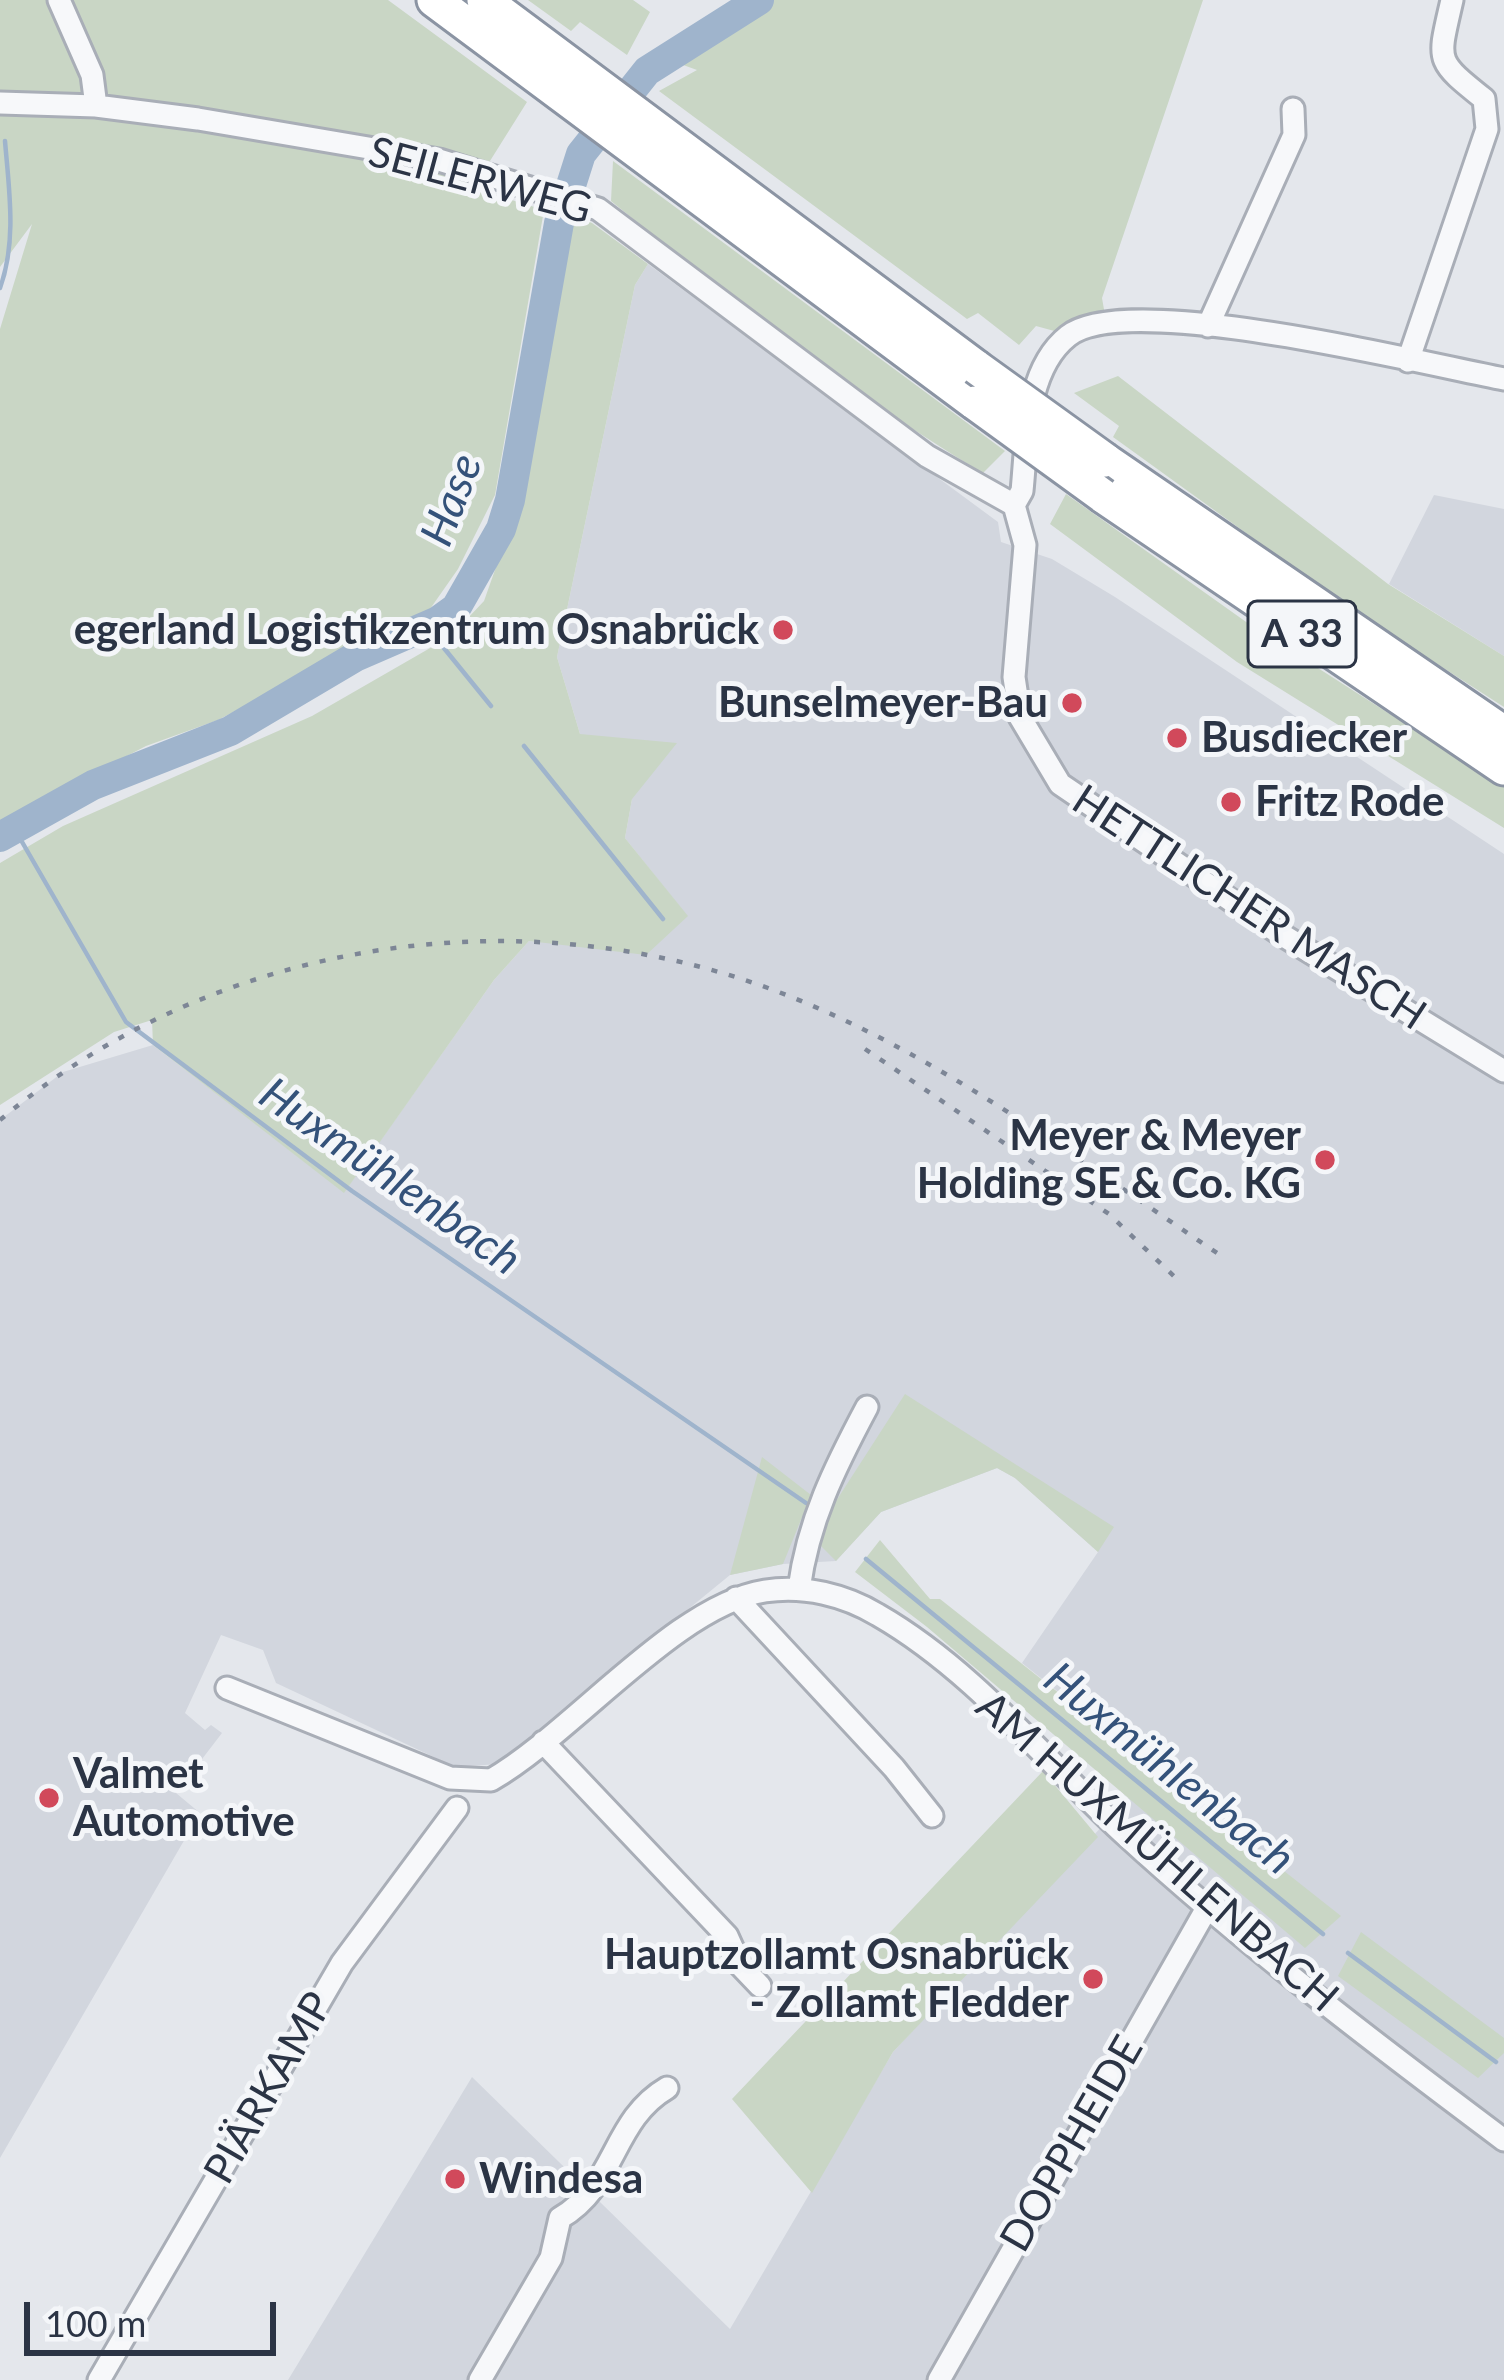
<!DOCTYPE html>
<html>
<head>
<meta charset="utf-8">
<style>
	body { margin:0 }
	#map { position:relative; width:1504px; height:2380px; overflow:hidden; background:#e4e7ec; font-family:Lato,sans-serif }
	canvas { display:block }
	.scale { position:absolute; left:24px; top:2302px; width:252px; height:54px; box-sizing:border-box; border:6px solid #2b3445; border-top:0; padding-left:15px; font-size:36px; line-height:42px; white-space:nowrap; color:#2b3445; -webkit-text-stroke:9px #f4f6f9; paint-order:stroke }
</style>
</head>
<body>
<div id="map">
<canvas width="1504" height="2380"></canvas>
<div class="scale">100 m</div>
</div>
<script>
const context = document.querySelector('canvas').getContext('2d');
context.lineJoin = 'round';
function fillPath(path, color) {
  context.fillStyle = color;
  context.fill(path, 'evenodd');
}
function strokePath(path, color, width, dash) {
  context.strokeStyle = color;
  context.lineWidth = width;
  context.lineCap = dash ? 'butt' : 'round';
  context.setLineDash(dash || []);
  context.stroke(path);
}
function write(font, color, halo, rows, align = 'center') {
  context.font = font + ' Lato,sans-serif';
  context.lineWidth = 10;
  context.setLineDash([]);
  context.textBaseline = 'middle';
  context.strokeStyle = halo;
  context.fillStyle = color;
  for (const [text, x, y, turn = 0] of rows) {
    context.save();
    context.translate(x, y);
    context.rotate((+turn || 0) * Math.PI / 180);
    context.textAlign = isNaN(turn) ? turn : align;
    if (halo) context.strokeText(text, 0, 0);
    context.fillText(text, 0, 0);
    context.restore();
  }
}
const built = new Path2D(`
	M 648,264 L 998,522 L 1001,542 L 1052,559 L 1115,597 L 1504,854 L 1504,2380 L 288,2380 L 472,2077 L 730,2329 L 893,2052 L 1155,1769 L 1022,1663 L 1098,1552 L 1015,1478 L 997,1468 L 881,1512 L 836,1561 L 783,1564 L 730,1575 L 499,1764 L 455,1767 L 276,1683 L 263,1650 L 221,1635 L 185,1713 L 205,1730 L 211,1725 L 222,1733 L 176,1793 L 200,1813 L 0,2158 L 0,1120 L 63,1072 L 153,1045 L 344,1192 L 494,980 L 529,941 L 650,947 L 687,916 L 625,838 L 632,799 L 580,734 L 557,657 L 635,285 Z
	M 1434,495 L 1504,509 L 1504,656 L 1389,584 Z`);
const green = new Path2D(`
	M 0,0 L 388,0 L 527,102 L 473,188 L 544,210 L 495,495 L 458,569 L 430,609 L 218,720 L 146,746 L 0,822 L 0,329 L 32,224 L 0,267 Z
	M 528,0 L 633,0 L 650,12 L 627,55 L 580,22 L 571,31 Z
	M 759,0 L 1203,0 L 1102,298 L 1106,321 L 1069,335 L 1036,326 L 1019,345 L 978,313 L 967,319 L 659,91 L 697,70 L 664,58 Z
	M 613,161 L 1005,451 L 983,473 C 852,395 729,297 611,201 Z
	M 572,216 L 592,223 L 648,264 L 635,285 L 557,657 L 580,734 L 677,743 L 632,799 L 625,838 L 688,916 L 646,955 L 529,941 L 494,980 L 344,1193 L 153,1045 L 152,1020 L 114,1032 L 0,1105 L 0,863 L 63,826 L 312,716 L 451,636 L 484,601 L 512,522 Z
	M 1118,376 L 1388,584 L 1504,656 L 1504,707 L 1347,606 L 1113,437 L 1119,426 L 1074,393 Z
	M 1066,494 L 1249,624 L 1504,787 L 1504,828 L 1237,662 L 1050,524 Z
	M 905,1394 L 1114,1527 L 1098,1552 L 1015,1478 L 997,1468 L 881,1512 L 836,1561 L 821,1546 L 829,1512 Z
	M 762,1457 L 811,1495 L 783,1564 L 730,1575 Z
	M 880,1540 L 930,1599 L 940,1599 L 1341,1916 L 1305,1948 L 927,1627 L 855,1572 Z
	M 1043,1771 L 1098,1837 L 893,2052 L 812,2193 L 732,2099 Z
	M 1361,1932 L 1504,2038 L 1504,2053 L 1478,2078 L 1338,1976 Z`);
const stream = new Path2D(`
	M 0,288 C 17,241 9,190 5,141
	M 426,626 L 491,706
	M 524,746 L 663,919
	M 14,828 L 126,1022 L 352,1191 L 806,1503
	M 866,1559 L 1323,1934
	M 1348,1953 L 1496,2062`);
const river = new Path2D(`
	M 0,837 L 93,785 L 230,731 L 355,657 L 438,621 L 456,608 L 501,529 L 510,500 L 559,223 L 581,154 L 647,71 L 759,0`);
const minor = new Path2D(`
	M 59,0 L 92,75 L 96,106
	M 0,103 L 96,106 L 198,119 L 439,160 L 598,209 L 927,456 L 1014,505 L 1025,545 L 1014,677 L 1020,717 L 1060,784 L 1279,933 L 1504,1071
	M 1208,326 L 1294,135 L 1293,109
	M 1408,361 L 1487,129 L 1484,99 C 1434,59 1438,62 1452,0
	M 1014,505 L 1022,491 C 1027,442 1025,370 1068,336 C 1126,289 1424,364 1504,379
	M 799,1589 C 808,1521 835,1467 867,1407
	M 736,1598 L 894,1768 L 932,1816
	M 227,1688 L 450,1778 L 491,1780 C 573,1733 676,1605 765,1591 C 804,1585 845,1595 878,1615 C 972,1669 1044,1759 1122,1832 C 1243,1943 1373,2042 1504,2140
	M 543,1742 L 727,1936 L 740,1965 L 760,1986
	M 99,2380 L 342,1963 L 457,1808
	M 480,2380 L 551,2258 L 560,2218 C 616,2186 612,2120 667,2088
	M 939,2380 L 1207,1908`);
const highway = new Path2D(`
	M 434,0 L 975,403
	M 484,0 L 976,367
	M 1105,460 L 1504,733
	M 1103,496 L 1504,768`);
const rail = new Path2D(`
	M 865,1049 L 1109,1214 L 1181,1283
	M 0,1120 C 211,943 509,894 768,988 C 933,1049 1075,1158 1220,1255`);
const highwayBridge = new Path2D(`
	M 976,367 L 1105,460
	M 975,403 L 1103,496`);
const markers = [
	[783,630,12,"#d1495b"],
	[1072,703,12,"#d1495b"],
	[1177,738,12,"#d1495b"],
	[1231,802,12,"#d1495b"],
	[1325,1160,12,"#d1495b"],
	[49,1798,12,"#d1495b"],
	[1093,1979,12,"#d1495b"],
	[455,2179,12,"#d1495b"]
];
const shields = [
	[1302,634,108]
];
const shieldNames = [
	["A 33",1302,634]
];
const streetNames = [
	["SEILERWEG",480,181,15],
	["HETTLICHER MASCH",1249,908,33],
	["AM HUXMÜHLENBACH",1157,1852,41],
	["PIÄRKAMP",269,2088,-60],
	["DOPPHEIDE",1072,2144,-60]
];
const poiNames = [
	["egerland Logistikzentrum Osnabrück",759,630],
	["Bunselmeyer-Bau",1048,703],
	["Busdiecker",1201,738,"left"],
	["Fritz Rode",1255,802,"left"],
	["Meyer & Meyer",1301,1136],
	["Holding SE & Co. KG",1301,1184],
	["Valmet",73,1774,"left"],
	["Automotive",73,1822,"left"],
	["Hauptzollamt Osnabrück",1069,1955],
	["- Zollamt Fledder",1069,2003],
	["Windesa",479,2179,"left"]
];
const waterNames = [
	["Hase",452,500,-69],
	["Huxmühlenbach",390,1177,35],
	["Huxmühlenbach",1169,1769,39]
];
fillPath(built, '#d2d6de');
fillPath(green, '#c9d6c5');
strokePath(stream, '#9fb4cc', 4.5);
strokePath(river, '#9fb4cc', 30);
strokePath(minor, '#a9aeb7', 27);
strokePath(highway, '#8b94a3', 39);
strokePath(minor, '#f7f8fa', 21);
strokePath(highway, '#fff', 33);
strokePath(rail, '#7d8696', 4.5, [6, 12]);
strokePath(highwayBridge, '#8b94a3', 39, []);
strokePath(highwayBridge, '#fff', 33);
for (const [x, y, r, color] of markers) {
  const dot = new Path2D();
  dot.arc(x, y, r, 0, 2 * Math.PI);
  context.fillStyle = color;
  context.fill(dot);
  strokePath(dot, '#f4f6f9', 4.5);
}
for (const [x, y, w] of shields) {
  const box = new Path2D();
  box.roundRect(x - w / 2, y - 33, w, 66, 9);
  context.fillStyle = '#f4f6f9';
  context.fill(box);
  strokePath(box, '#2b3445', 3);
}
write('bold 39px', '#2b3445', null, shieldNames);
write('42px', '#2b3445', '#f4f6f9', streetNames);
write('bold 42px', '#2b3445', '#f4f6f9', poiNames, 'right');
write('italic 45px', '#34527a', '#f4f6f9', waterNames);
</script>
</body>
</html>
